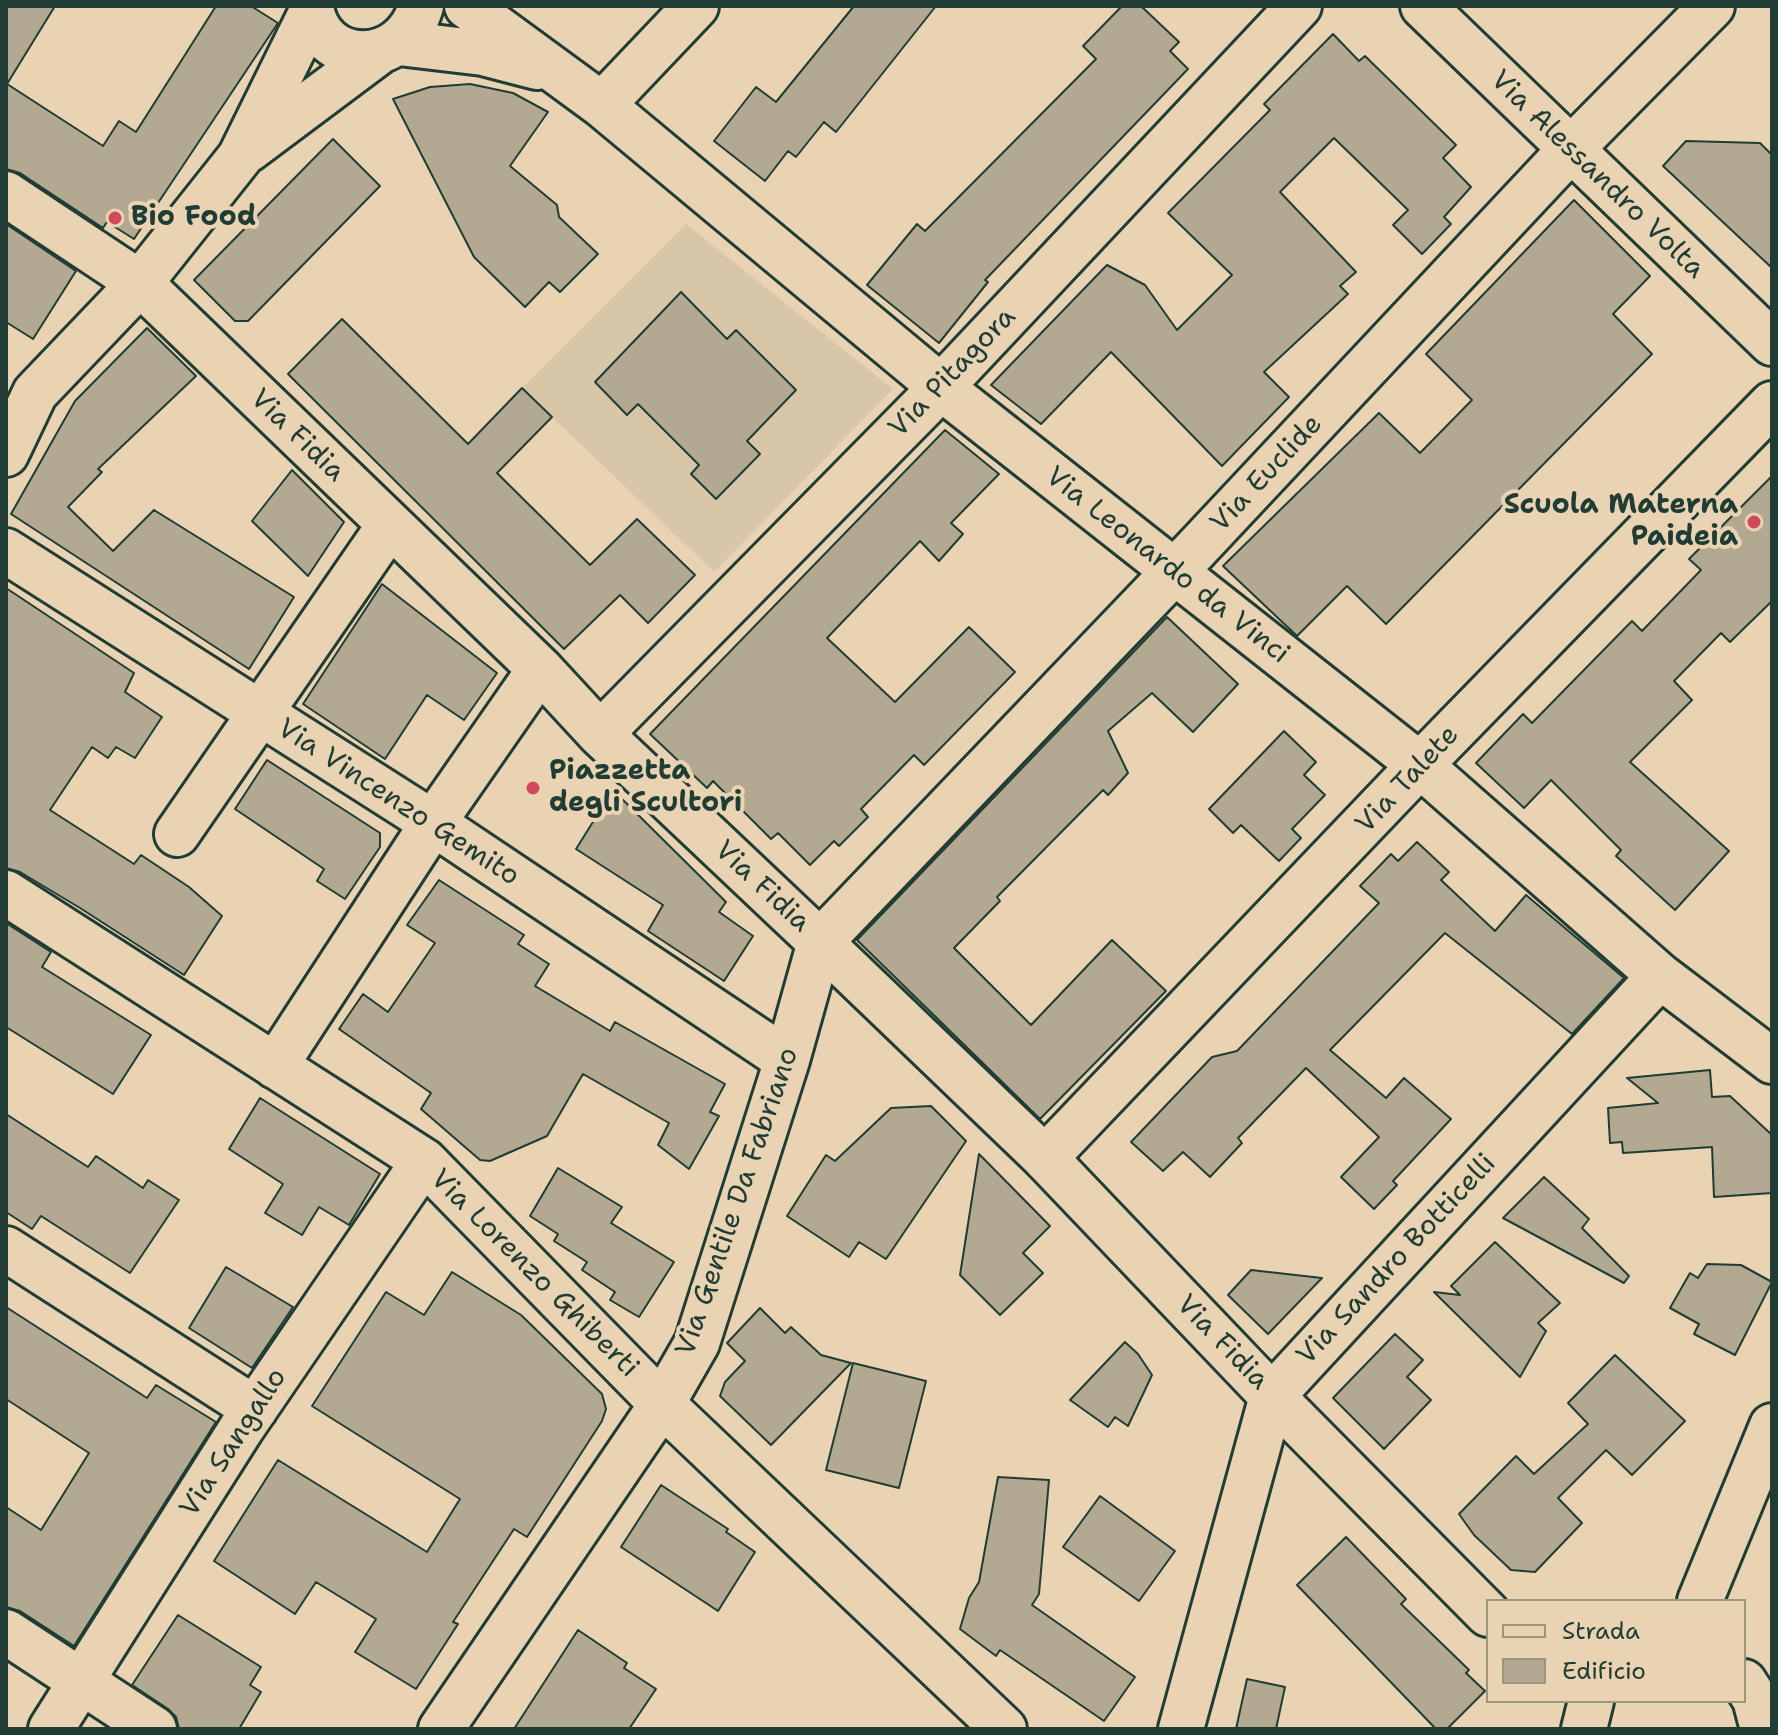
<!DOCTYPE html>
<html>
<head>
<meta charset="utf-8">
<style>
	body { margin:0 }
	#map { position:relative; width:1778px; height:1735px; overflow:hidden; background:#e9d3b3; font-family:"Shantell Sans",sans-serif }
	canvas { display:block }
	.frame { position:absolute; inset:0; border:8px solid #1f3d34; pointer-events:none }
	.legend { position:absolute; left:1486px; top:1599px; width:260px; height:104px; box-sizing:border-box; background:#e9d3b3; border:2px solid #989780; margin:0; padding:10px 14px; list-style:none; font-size:24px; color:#1f3d34 }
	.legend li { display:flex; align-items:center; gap:16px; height:40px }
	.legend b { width:40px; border:2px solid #989780 }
</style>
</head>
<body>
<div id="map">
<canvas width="1778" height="1735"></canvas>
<div class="frame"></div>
<ul class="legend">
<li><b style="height:10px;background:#e9d3b3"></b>Strada</li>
<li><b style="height:22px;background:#b2a990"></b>Edificio</li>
</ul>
</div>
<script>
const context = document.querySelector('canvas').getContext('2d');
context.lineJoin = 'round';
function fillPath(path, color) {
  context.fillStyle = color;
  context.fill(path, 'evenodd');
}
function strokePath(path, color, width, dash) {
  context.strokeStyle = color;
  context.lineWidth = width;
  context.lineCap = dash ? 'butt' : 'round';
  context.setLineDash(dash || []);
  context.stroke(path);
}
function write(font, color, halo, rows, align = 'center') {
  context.font = font + ' "Shantell Sans",sans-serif';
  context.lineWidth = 8;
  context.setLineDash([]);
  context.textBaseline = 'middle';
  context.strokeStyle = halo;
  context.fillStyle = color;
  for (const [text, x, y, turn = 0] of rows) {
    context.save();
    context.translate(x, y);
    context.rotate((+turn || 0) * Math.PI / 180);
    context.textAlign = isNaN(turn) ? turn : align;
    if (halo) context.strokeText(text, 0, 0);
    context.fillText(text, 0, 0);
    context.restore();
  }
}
const built = new Path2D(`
	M 686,224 L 893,389 L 714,572 L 522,388 Z`);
const building = new Path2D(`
	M 6,6 L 55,6 L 7,84 L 103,146 L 119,121 L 136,132 L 216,6 L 251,6 L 278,23 L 134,239 L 107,222 L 103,228 L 20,173 L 6,169 Z
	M 854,6 L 936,6 L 836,132 L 824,122 L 796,157 L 788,151 L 765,181 L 714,141 L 756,87 L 776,102 Z
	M 1122,6 L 1141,6 L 1179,42 L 1170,51 L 1188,69 L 985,280 L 988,282 L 939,343 L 867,285 L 917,224 L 925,231 L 1096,59 L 1083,46 Z
	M 1333,34 L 1359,61 L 1365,56 L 1456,145 L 1443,158 L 1471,187 L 1444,217 L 1451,224 L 1422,254 L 1393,225 L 1408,210 L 1334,138 L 1280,192 L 1356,272 L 1340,286 L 1348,294 L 1264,372 L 1289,397 L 1222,466 L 1111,352 L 1041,424 L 991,385 L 1107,265 L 1145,285 L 1177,330 L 1232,275 L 1168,213 L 1270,110 L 1264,104 Z
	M 470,84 L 513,93 L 548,112 L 510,166 L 557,205 L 559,217 L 598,254 L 560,292 L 549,282 L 525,307 L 474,257 L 393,99 L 430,87 Z
	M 333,139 L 380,186 L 248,321 L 235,321 L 194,280 Z
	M 1686,141 L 1760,143 L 1772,155 L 1772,268 L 1663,166 Z
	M 1574,200 L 1650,276 L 1613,314 L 1652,354 L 1386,624 L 1347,586 L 1297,636 L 1223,566 L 1379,413 L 1420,453 L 1472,400 L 1426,354 Z
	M 6,224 L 76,271 L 33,339 L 6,322 Z
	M 681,292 L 727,339 L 736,330 L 796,390 L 747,441 L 760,454 L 716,499 L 691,474 L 699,465 L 638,404 L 627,415 L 595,382 Z
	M 342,319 L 468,444 L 522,388 L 552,417 L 497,473 L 590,565 L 637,519 L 695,575 L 648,623 L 620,595 L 564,649 L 288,374 Z
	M 147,328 L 196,376 L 98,469 L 102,472 L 68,507 L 113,551 L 154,510 L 294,597 L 249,669 L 11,514 L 75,401 Z
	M 945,430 L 999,474 L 951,523 L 963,534 L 939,561 L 920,541 L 827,638 L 895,702 L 969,627 L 1015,672 L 924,765 L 914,755 L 861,809 L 868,817 L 839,846 L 834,841 L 810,865 L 778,833 L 771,839 L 713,781 L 707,788 L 650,734 Z
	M 292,470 L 344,522 L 308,576 L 252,521 Z
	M 1772,476 L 1772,601 L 1730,642 L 1721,633 L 1674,681 L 1692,700 L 1630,762 L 1729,851 L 1675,910 L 1616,856 L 1621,850 L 1551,780 L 1524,808 L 1476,763 L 1523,714 L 1532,723 L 1632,621 L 1642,631 L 1701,570 L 1689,559 Z
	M 382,584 L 497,673 L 464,720 L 427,695 L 385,759 L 303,704 Z
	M 6,588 L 134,673 L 125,692 L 162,717 L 135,758 L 116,747 L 108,758 L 92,747 L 50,810 L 134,864 L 141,855 L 189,887 L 222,916 L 184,975 L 80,908 L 20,872 L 6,868 Z
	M 1167,617 L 1238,684 L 1193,732 L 1152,693 L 1108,731 L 1128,773 L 1108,795 L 1103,790 L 997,897 L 1000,901 L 954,948 L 1031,1025 L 1112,940 L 1166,991 L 1040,1119 L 857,940 Z
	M 1284,731 L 1316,762 L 1304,775 L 1325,795 L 1292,829 L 1301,838 L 1279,861 L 1241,825 L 1233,833 L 1209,809 Z
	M 267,760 L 380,833 L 380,847 L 345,899 L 317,881 L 324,869 L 235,809 Z
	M 613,790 L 726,902 L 719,912 L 753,936 L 724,981 L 648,931 L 663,905 L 576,849 Z
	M 1417,842 L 1449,872 L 1441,880 L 1495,931 L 1526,895 L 1624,978 L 1572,1034 L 1445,933 L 1330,1050 L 1386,1098 L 1404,1078 L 1451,1119 L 1393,1181 L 1397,1185 L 1374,1209 L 1341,1177 L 1379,1137 L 1306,1068 L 1238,1138 L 1242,1143 L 1210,1177 L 1183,1152 L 1163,1171 L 1131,1142 L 1212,1057 L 1237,1051 L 1379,903 L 1360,886 L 1391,854 L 1398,861 Z
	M 439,880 L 524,935 L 518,944 L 549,964 L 535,986 L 610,1031 L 615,1022 L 725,1084 L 710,1112 L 719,1116 L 689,1169 L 658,1145 L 669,1123 L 583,1074 L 547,1136 L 490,1161 L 480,1160 L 421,1109 L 431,1093 L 339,1029 L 363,994 L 388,1012 L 435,943 L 407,925 Z
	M 6,923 L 51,952 L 42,967 L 151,1035 L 113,1094 L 6,1027 Z
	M 1710,1070 L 1712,1097 L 1730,1096 L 1772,1135 L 1772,1193 L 1714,1197 L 1712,1147 L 1623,1153 L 1622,1142 L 1610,1143 L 1608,1108 L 1658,1103 L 1627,1078 Z
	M 260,1098 L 380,1174 L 349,1225 L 319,1207 L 302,1235 L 265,1213 L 283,1184 L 229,1149 Z
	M 931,1106 L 966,1141 L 886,1259 L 859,1242 L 849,1257 L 787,1216 L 826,1155 L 835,1161 L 891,1108 Z
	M 6,1114 L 88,1167 L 96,1156 L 143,1188 L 148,1180 L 179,1200 L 130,1273 L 41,1216 L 32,1229 L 6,1212 Z
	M 979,1154 L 1050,1226 L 1023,1253 L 1043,1273 L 1000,1315 L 960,1275 Z
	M 558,1168 L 622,1207 L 611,1223 L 674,1262 L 639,1317 L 610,1300 L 615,1292 L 582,1270 L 587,1262 L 554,1241 L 558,1234 L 530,1216 Z
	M 1544,1177 L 1589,1219 L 1582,1228 L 1629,1276 L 1624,1283 L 1503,1218 Z
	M 1495,1242 L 1560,1303 L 1538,1323 L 1546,1331 L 1520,1377 L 1434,1292 L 1460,1295 L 1451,1286 Z
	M 1707,1264 L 1741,1265 L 1772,1282 L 1735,1355 L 1694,1334 L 1699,1324 L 1670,1308 L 1690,1273 L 1698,1278 Z
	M 226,1267 L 293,1307 L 252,1368 L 189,1328 Z
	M 1251,1270 L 1322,1278 L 1268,1334 L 1228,1295 Z
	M 452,1272 L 521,1315 L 602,1394 L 606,1409 L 602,1421 L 527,1537 L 514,1529 L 453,1622 L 458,1624 L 416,1689 L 355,1652 L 376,1619 L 316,1582 L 295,1614 L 214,1561 L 278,1460 L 427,1552 L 460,1499 L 312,1406 L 386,1292 L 424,1315 Z
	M 6,1307 L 147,1398 L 156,1385 L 216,1422 L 74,1646 L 20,1611 L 6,1607 L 6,1507 L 41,1530 L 89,1453 L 6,1399 Z
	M 760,1308 L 785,1333 L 791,1327 L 821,1355 L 851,1363 L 771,1445 L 720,1396 L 725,1382 L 745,1361 L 727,1343 Z
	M 1395,1334 L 1423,1360 L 1407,1377 L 1431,1400 L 1384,1449 L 1333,1398 Z
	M 1125,1342 L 1138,1354 L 1152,1375 L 1128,1426 L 1115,1417 L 1108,1427 L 1070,1400 Z
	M 1615,1355 L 1685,1421 L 1632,1475 L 1606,1450 L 1558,1498 L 1582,1523 L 1535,1572 L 1511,1570 L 1474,1535 L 1459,1514 L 1516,1456 L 1534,1474 L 1588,1424 L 1568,1403 Z
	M 853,1363 L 926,1381 L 899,1488 L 826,1470 Z
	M 998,1477 L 1049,1480 L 1039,1594 L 1032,1605 L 1135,1677 L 1104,1721 L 1000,1650 L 996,1656 L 960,1629 L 969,1598 L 979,1582 Z
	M 661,1485 L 728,1529 L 726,1532 L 755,1552 L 718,1611 L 621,1547 Z
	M 1100,1496 L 1175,1551 L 1139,1601 L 1063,1547 Z
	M 1346,1537 L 1406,1599 L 1401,1604 L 1469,1670 L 1466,1673 L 1485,1691 L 1447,1729 L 1436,1729 L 1297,1585 Z
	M 178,1615 L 261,1667 L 250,1685 L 261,1692 L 239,1729 L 179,1729 L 176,1717 L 168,1709 L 132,1685 Z
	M 578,1630 L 627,1663 L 624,1668 L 656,1689 L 629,1729 L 514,1729 Z
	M 1247,1679 L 1285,1687 L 1276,1729 L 1236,1729 Z`);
const minor = new Path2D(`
	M 311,6 C 319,67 402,71 421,6
	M 467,6 L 602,105 L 953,397 L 1420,765 L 1660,976 L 1772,1061
	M 1423,6 L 1772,343
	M 399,43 L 483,53 L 537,67
	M 602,105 L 696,6
	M 248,150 L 379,52
	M 6,194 L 140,283 L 540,669 L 600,734 L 820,942 L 787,1060 L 697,1343 L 662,1404 L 441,1729
	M 6,454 L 35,393 L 140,283 L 240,157 L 312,11
	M 6,551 L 433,823 L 787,1060
	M 600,734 L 924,405 L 1299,6
	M 177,834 L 389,526
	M 6,893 L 424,1161 L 662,1404 L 1004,1729
	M 275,1066 L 433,823 L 540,669
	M 1045,1158 L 1420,765 L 1772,404
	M 6,1249 L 255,1409
	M 6,1632 L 154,1729
	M 51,1729 L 241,1429 L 424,1161
	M 1181,1729 L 1272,1396 L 1660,976`);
const tertiary = new Path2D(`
	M 1700,1601 L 1772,1426
	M 1488,1614 L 1272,1396 L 1045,1158 L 820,942 L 1196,549 L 1570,150 L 1712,6
	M 1744,1682 L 1755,1699 L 1763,1729
	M 1584,1729 L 1591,1701`);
const markers = [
	[115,218,8,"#d1495b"],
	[1754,522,8,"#d1495b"],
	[533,788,8,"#d1495b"]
];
const streetNames = [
	["Via Alessandro Volta",1597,175,44],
	["Via Pitagora",953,373,-46],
	["Via Fidia",297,436,44],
	["Via Euclide",1267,474,-47],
	["Via Leonardo da Vinci",1167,566,38],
	["Via Talete",1408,780,-47],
	["Via Vincenzo Gemito",398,803,33],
	["Via Fidia",762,887,43],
	["Via Gentile Da Fabriano",738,1202,-71],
	["Via Sandro Botticelli",1397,1260,-47],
	["Via Lorenzo Ghiberti",534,1274,45],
	["Via Fidia",1222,1343,46],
	["Via Sangallo",234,1443,-57]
];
const poiNames = [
	["Bio Food",131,218],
	["Scuola Materna",1738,506,"right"],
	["Paideia",1738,538,"right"],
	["Piazzetta",549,772],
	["degli Scultori",549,804]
];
fillPath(built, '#d8c6a8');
fillPath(building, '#b2a990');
strokePath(building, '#1f3d34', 2);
strokePath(minor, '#1f3d34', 50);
strokePath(tertiary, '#1f3d34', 50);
strokePath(minor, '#e9d3b3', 44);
strokePath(tertiary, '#e9d3b3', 44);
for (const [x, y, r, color] of markers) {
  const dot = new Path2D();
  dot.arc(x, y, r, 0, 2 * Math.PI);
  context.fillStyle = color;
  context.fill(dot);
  strokePath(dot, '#e9d3b3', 3);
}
write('28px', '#1f3d34', '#e9d3b3', streetNames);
write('bold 28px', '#1f3d34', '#e9d3b3', poiNames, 'left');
</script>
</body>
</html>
